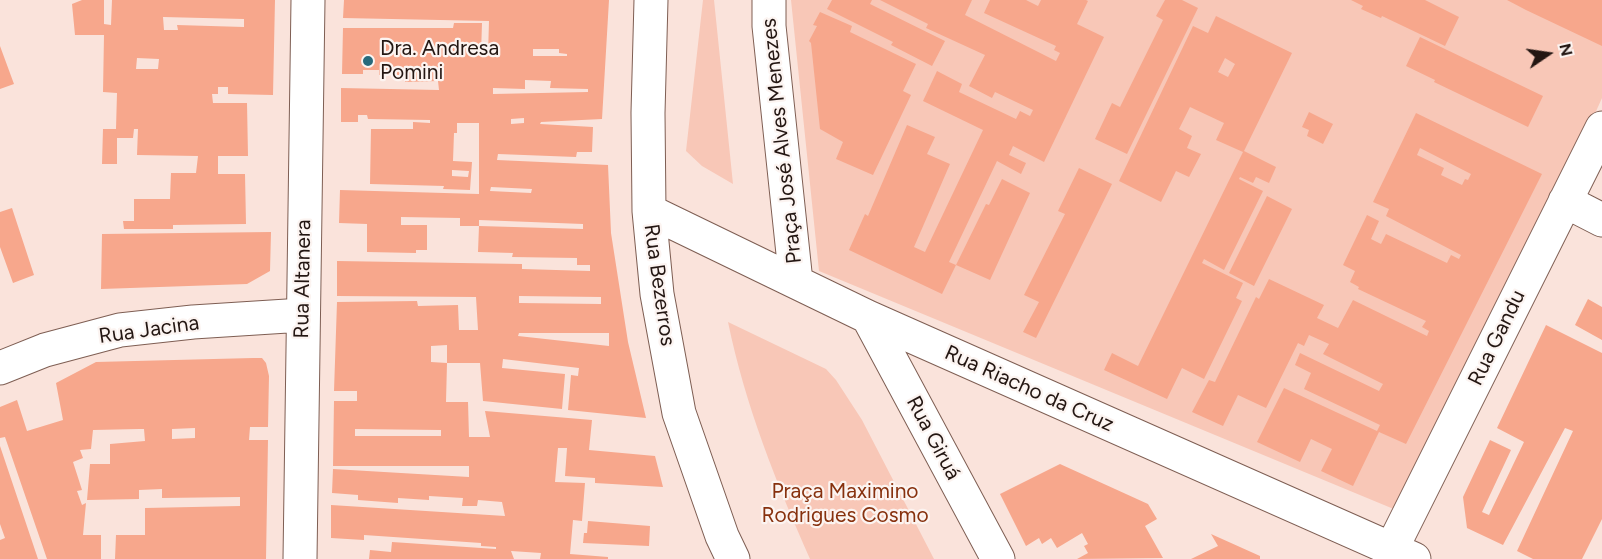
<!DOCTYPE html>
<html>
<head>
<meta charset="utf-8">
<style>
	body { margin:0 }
	#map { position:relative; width:1602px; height:559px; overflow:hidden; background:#fae3db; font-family:Figtree,sans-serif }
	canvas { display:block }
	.north { position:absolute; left:1518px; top:24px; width:60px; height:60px; -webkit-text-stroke:4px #fcf4f1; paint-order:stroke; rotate:77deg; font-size:16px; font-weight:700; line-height:24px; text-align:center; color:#231612 }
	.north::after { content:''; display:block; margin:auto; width:21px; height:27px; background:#231612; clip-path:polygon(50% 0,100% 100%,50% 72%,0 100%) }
</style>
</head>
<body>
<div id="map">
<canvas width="1602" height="559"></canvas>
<div class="north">N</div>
</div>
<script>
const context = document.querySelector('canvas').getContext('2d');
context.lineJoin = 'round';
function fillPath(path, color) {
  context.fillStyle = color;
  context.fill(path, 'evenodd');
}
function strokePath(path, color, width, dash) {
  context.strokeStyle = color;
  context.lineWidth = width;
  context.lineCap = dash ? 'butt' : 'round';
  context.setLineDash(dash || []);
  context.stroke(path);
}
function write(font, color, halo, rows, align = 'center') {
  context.font = font + ' Figtree,sans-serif';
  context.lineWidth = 4.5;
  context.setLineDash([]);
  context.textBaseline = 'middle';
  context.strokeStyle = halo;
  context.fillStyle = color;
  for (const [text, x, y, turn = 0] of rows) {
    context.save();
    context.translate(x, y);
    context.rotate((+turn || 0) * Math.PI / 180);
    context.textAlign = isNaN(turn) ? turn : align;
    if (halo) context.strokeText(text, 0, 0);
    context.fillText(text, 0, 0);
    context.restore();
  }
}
const green = new Path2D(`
	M 703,0 L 714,0 L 733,184 L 702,166 L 686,151 Z
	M 791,0 L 1602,0 L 1602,98 L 1413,517 L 819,271 Z
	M 728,322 L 826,369 L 836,380 L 862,420 L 934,559 L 810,559 C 776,482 745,405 728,322 Z`);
const building = new Path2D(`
	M 82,0 L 104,0 L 104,24 L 111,25 L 112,0 L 275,0 L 273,95 L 228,94 L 228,87 L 218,87 L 218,94 L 212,94 L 213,103 L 247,103 L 248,156 L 218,156 L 218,174 L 245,174 L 246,224 L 173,225 L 173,229 L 124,229 L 123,221 L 134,221 L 134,199 L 170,199 L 171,173 L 196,173 L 198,156 L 137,155 L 138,129 L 134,129 L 133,138 L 117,138 L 117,164 L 102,164 L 103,129 L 116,129 L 117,93 L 103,92 L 104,35 L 75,35 L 72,4 ZM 163,17 L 244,19 L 244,27 L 177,25 L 178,30 L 164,30 ZM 137,58 L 159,59 L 158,69 L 136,69 Z
	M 344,0 L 609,0 L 602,119 L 541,122 L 540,124 L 593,127 L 592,152 L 577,152 L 576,157 L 498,154 L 497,160 L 608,165 L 611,233 L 628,342 L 646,418 L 568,410 L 571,375 L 578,376 L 579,368 L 503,359 L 502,368 L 565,374 L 562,409 L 483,401 L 480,363 L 447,363 L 447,345 L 431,346 L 431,362 L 447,363 L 446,402 L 468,402 L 469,437 L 490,437 L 485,411 L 592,420 L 589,450 L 655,456 L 663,487 L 595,483 L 595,478 L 565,476 L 567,448 L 558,448 L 555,482 L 585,483 L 582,521 L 573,520 L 570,554 L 608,557 L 608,559 L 540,559 L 541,553 L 511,551 L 514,559 L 369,559 L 370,550 L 391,552 L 392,542 L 496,549 L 496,547 L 481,546 L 481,543 L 364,535 L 364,540 L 331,538 L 331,505 L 505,516 L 502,502 L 478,500 L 477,506 L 462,506 L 463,498 L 429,496 L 429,500 L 398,498 L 398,503 L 358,500 L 358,495 L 332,493 L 333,469 L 469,477 L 469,466 L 333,466 L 334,401 L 357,401 L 357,391 L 334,391 L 337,302 L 417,301 L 418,306 L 458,305 L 459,330 L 478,330 L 476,297 L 337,296 L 337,261 L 522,264 L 522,269 L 590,271 L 590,265 L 577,265 L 577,258 L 512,257 L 513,253 L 478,252 L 479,226 L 583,229 L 583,224 L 479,220 L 479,226 L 460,226 L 460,218 L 401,217 L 401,225 L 427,225 L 427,250 L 416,250 L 416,253 L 367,252 L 367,224 L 339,223 L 340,190 L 479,194 L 479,123 L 457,123 L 457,133 L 454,133 L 453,161 L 472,162 L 470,190 L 443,189 L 444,186 L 370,184 L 371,129 L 413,129 L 413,122 L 430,123 L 430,120 L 368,119 L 367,115 L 358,115 L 358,122 L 341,122 L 341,88 L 439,90 L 438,81 L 405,82 L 405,75 L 379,75 L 379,70 L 363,70 L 363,74 L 342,74 L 343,28 L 453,28 L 454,23 L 482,23 L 481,54 L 475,54 L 488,55 L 489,21 L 343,18 ZM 533,49 L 559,49 L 559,53 L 567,54 L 567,56 L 533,56 ZM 525,80 L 551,81 L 550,88 L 588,89 L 588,92 L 493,94 L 493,88 L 525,89 ZM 524,118 L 524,123 L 511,124 L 511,119 ZM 452,170 L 469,171 L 468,177 L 452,176 ZM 491,187 L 532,189 L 531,193 L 490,191 ZM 519,296 L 601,297 L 601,304 L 519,303 ZM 519,333 L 609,333 L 609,346 L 518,336 ZM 355,429 L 441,430 L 441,436 L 355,436 Z
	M 832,0 L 872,0 L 870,4 L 945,41 L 932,66 L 891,45 L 893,42 L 827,9 Z
	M 880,0 L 972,0 L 965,15 L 1056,61 L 1060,53 L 1054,50 L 1056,46 L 984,13 L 990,0 L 1026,0 L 1038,6 L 1041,0 L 1086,0 L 1088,1 L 1077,24 L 1104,37 L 1044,162 L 1013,146 L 1009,155 L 1026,163 L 1021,174 L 997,161 L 949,262 L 956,265 L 942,294 L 849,250 L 865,214 L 868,216 L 907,125 L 935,137 L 927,154 L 950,164 L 914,247 L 925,252 L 983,130 L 923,101 L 937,71 L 962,84 L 959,92 L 1016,119 L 1020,111 L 1030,116 L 1033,110 L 995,92 L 992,98 L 969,86 L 985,55 L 926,28 L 928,24 Z
	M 1165,0 L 1182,0 L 1198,8 L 1127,154 L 1095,139 L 1112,103 L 1120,107 L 1163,20 L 1156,16 Z
	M 1351,0 L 1425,0 L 1459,17 L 1445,46 L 1382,16 L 1381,18 L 1361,9 L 1363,6 Z
	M 1507,0 L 1602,0 L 1602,46 L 1526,10 Z
	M 820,12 L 852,26 L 850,32 L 916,64 L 903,91 L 911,95 L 873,175 L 836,159 L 843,142 L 820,129 L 811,43 L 809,41 L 817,26 L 813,25 Z
	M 1216,16 L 1292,53 L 1244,151 L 1276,167 L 1269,183 L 1256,177 L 1253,183 L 1240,177 L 1239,179 L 1263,191 L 1224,270 L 1204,259 L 1202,263 L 1243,283 L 1236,298 L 1242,301 L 1204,379 L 1182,368 L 1167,399 L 1104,370 L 1112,353 L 1138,366 L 1243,152 L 1216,140 L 1224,123 L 1190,107 L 1179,129 L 1192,136 L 1187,148 L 1201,154 L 1189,177 L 1176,171 L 1161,202 L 1119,181 L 1193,26 L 1208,33 ZM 1225,58 L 1235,64 L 1228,77 L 1218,72 Z
	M 1420,37 L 1543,96 L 1528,127 L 1434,82 L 1435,80 L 1406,66 Z
	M 0,46 L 14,84 L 0,89 Z
	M 1309,112 L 1333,124 L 1323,144 L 1307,136 L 1309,130 L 1302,127 Z
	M 1416,113 L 1542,174 L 1406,444 L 1379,432 L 1353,486 L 1321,471 L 1332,449 L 1311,439 L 1300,462 L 1257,442 L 1284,388 L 1377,431 L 1380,425 L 1304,389 L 1311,373 L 1295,365 L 1300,353 L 1379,391 L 1383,384 L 1323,354 L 1329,344 L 1309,335 L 1304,346 L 1298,343 L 1266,408 L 1238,395 L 1223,426 L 1192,412 L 1209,380 L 1215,382 L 1256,297 L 1259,299 L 1269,279 L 1324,305 L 1317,318 L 1338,328 L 1353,300 L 1427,336 L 1429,331 L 1422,327 L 1426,321 L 1358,289 L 1359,287 L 1350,282 L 1355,271 L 1343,265 L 1367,215 L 1379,221 L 1371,239 L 1381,244 L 1386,234 L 1447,263 L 1451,255 L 1459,259 L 1461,255 L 1386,216 L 1389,209 L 1373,202 ZM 1420,148 L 1471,174 L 1468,180 L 1465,179 L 1462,185 L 1441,175 L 1444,168 L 1417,155 Z
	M 1079,168 L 1112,184 L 1036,338 L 1023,332 L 1039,302 L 1024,295 L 1065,214 L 1058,211 Z
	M 1002,179 L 1030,193 L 990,280 L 956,265 L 986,204 L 989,205 Z
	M 1267,196 L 1292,209 L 1254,286 L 1229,273 Z
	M 12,208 L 34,275 L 13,283 L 0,247 L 0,212 Z
	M 271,232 L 270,271 L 247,284 L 101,289 L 102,234 Z
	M 1588,299 L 1602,307 L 1602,340 L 1575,325 Z
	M 1546,325 L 1602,353 L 1602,519 L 1582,559 L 1533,559 L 1517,551 L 1573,431 L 1565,428 L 1503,545 L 1467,528 L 1463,497 L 1490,440 L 1511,450 L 1482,512 L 1489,515 L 1524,442 L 1497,428 Z
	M 253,358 L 262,358 L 266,363 L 269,376 L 268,427 L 250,427 L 249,440 L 268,440 L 266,559 L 115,559 L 116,535 L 145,535 L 145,508 L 240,506 L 240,497 L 162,498 L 162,489 L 139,490 L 139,499 L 87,500 L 90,464 L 110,464 L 110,444 L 145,441 L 144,429 L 139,429 L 93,430 L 91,449 L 80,450 L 83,458 L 73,462 L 82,490 L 77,491 L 82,505 L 86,503 L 83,535 L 101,535 L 101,559 L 47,559 L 5,437 L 0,438 L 0,407 L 17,400 L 27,431 L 63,420 L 56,383 L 96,362 ZM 195,428 L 195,438 L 172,439 L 172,429 Z
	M 0,446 L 38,559 L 0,559 L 0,540 L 5,538 L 0,524 Z
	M 1060,464 L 1148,504 L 1157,519 L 1145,526 L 1163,558 L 1077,559 L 1088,553 L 1084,546 L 1088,544 L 1082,533 L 1057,548 L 1051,538 L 1042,544 L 1039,538 L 1026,546 L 1000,494 Z
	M 588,521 L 650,526 L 649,546 L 583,543 L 584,533 L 587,533 Z
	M 1211,534 L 1260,556 L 1260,559 L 1191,559 L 1218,546 Z`);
const street = new Path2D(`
	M 651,0 L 648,113 L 649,211 L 657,294 L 679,413 L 722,536 L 733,559
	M 769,0 L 769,26 L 796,282
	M 1565,201 L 1602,220
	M 649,211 L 868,317 L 1414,559
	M 868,317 L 998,559
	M 0,368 L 45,350 L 120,330 L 193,322 L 303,315
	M 1392,548 L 1602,128
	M 300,559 L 308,0`);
const markers = [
	[368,61,6,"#286a7c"]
];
const poiNames = [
	["Dra. Andresa",380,49],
	["Pomini",380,73]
];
const streetNames = [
	["Praça José Alves Menezes",782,141,-96],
	["Rua Altanera",303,279,-89],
	["Rua Bezerros",659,285,82],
	["Rua Jacina",149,330,-8],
	["Rua Gandu",1497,338,-64],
	["Rua Riacho da Cruz",1029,389,24],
	["Rua Giruá",933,438,62]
];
const parkNames = [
	["Praça Maximino",845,492],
	["Rodrigues Cosmo",845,516]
];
fillPath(green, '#f8c7b7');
fillPath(building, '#f7a78c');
strokePath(street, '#7e5e53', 35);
strokePath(street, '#fff', 33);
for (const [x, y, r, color] of markers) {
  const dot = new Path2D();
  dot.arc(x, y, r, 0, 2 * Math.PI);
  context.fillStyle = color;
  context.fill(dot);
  strokePath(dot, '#fcf4f1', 2);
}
write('21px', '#231612', '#fcf4f1', poiNames, 'left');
write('21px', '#231612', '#fcf4f1', streetNames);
write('21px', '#87310e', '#fcf4f1', parkNames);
</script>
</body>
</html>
